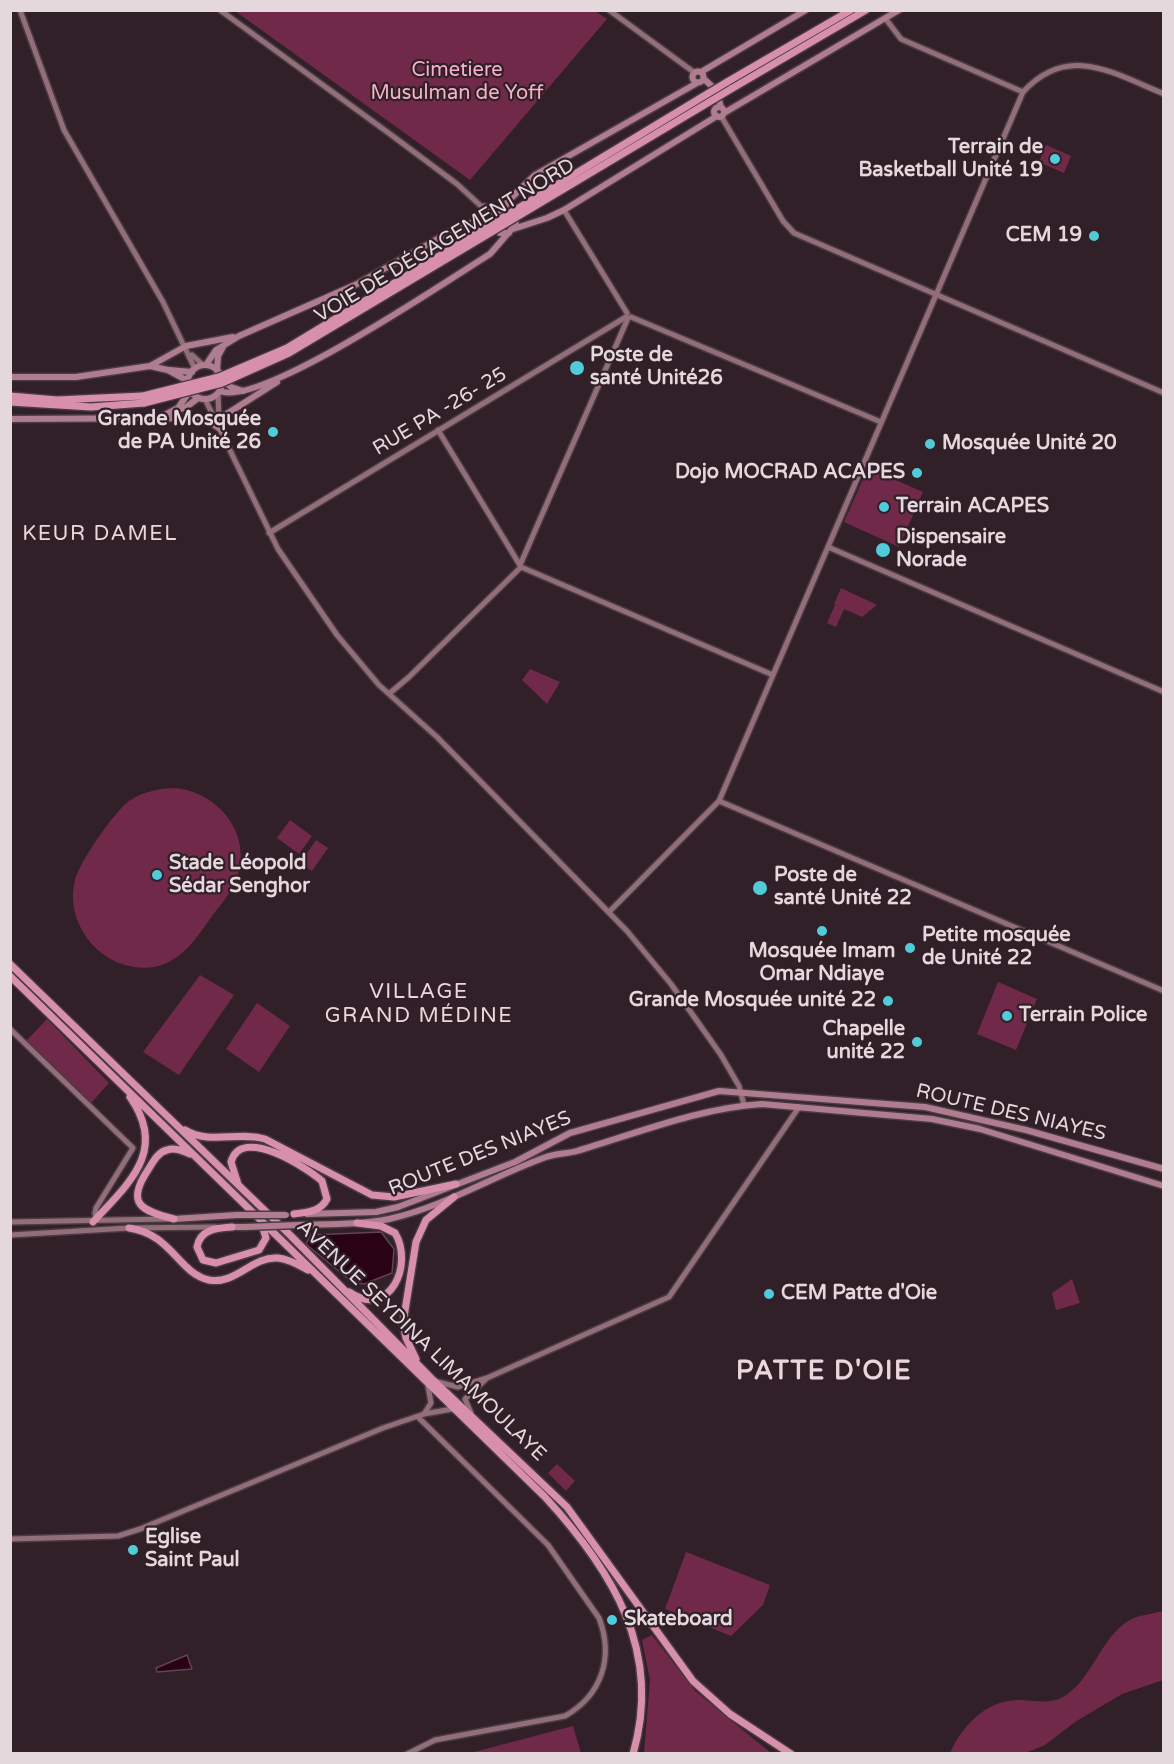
<!DOCTYPE html>
<html>
<head>
<meta charset="utf-8">
<style>
	body { margin:0 }
	#map { position:relative; width:1174px; height:1764px; overflow:hidden; background:#312027; font-family:"Varela Round",sans-serif }
	canvas { display:block }
	.frame { position:absolute; inset:0; border:12px solid #e4d8dc; pointer-events:none }
</style>
</head>
<body>
<div id="map">
<canvas width="1174" height="1764"></canvas>
<div class="frame"></div>
</div>
<script>
const context = document.querySelector('canvas').getContext('2d');
context.lineJoin = 'round';
function fillPath(path, color) {
  context.fillStyle = color;
  context.fill(path, 'evenodd');
}
function strokePath(path, color, width, dash) {
  context.strokeStyle = color;
  context.lineWidth = width;
  context.lineCap = dash ? 'butt' : 'round';
  context.setLineDash(dash || []);
  context.stroke(path);
}
function write(font, color, halo, rows, align = 'center') {
  context.font = font + ' "Varela Round",sans-serif';
  context.lineWidth = 4.5;
  context.setLineDash([]);
  context.textBaseline = 'middle';
  context.strokeStyle = halo;
  context.fillStyle = color;
  for (const [text, x, y, turn = 0] of rows) {
    context.save();
    context.translate(x, y);
    context.rotate((+turn || 0) * Math.PI / 180);
    context.textAlign = isNaN(turn) ? turn : align;
    if (halo) context.strokeText(text, 0, 0);
    context.fillText(text, 0, 0);
    context.restore();
  }
}
const green = new Path2D(`
	M 595,11 L 607,19 L 470,180 L 235,11 Z
	M 1046,145 L 1071,156 L 1064,173 L 1039,162 Z
	M 868,468 L 923,492 L 899,547 L 844,522 Z
	M 841,588 L 877,605 L 862,617 L 844,609 L 836,627 L 827,623 L 835,605 L 841,607 L 834,604 Z
	M 530,669 L 560,682 L 547,704 L 522,680 Z
	M 175,788 C 218,792 253,834 237,878 C 232,892 221,904 212,916 C 192,945 173,973 134,967 C 93,961 65,918 75,880 C 79,863 114,812 129,801 C 140,793 159,788 175,788 Z
	M 290,820 L 312,836 L 299,854 L 277,838 Z
	M 316,840 L 328,848 L 312,871 L 300,863 Z
	M 200,975 L 234,995 L 179,1075 L 143,1052 Z
	M 998,982 L 1037,999 L 1016,1050 L 977,1034 Z
	M 257,1003 L 290,1026 L 259,1072 L 226,1049 Z
	M 47,1019 L 109,1083 L 91,1103 L 26,1041 Z
	M 1072,1279 L 1080,1303 L 1056,1310 L 1052,1293 Z
	M 557,1464 L 575,1481 L 566,1491 L 548,1473 Z
	M 686,1552 L 770,1585 L 763,1605 L 731,1636 L 665,1609 Z
	M 1163,1611 L 1163,1680 L 1122,1694 L 1075,1722 L 1045,1745 L 1033,1750 L 1021,1754 L 950,1753 C 963,1724 988,1698 1023,1700 C 1036,1701 1051,1704 1063,1697 C 1093,1679 1099,1640 1128,1621 C 1137,1615 1153,1614 1163,1611 Z
	M 652,1635 L 695,1691 L 771,1753 L 644,1753 L 650,1680 L 642,1640 Z
	M 573,1726 L 581,1753 L 470,1753 Z`);
const water = new Path2D(`
	M 381,1232 L 394,1249 L 392,1273 L 364,1284 L 352,1282 L 306,1244 L 311,1235 Z
	M 187,1655 L 192,1669 L 157,1672 L 156,1668 Z`);
const secondary = new Path2D(`
	M 20,10 L 64,130 L 163,302 L 195,369
	M 220,10 L 390,134 L 457,184 L 494,218
	M 609,10 L 695,73
	M 885,18 L 901,39 L 1023,92
	M 721,116 L 783,221 L 794,233 L 1164,393
	M 484,206 L 500,212
	M 564,210 L 627,313
	M 631,317 L 881,422
	M 192,355 L 203,365
	M 218,394 L 219,420
	M 205,399 L 278,549 L 337,635 L 379,685 L 437,737 L 627,931 L 671,984 L 721,1055 L 739,1086 L 744,1105
	M 438,430 L 521,567 L 773,675
	M 269,533 L 626,317
	M 828,547 L 1164,692
	M 520,565 L 628,318
	M 390,693 L 409,677 L 521,567
	M 719,801 L 1164,991
	M 609,912 L 719,801 L 1023,92 C 1068,43 1113,73 1164,94
	M 10,1029 L 133,1148 L 96,1208 L 95,1214 L 97,1218
	M 10,1222 L 167,1219
	M 10,1235 L 129,1228 L 216,1227
	M 438,1382 L 458,1387 L 487,1378 L 669,1297 L 799,1107
	M 471,1413 L 465,1399 L 486,1379
	M 424,1414 L 431,1403 L 428,1386
	M 10,1539 L 118,1536 L 140,1529 L 383,1428 L 424,1414 L 452,1409
	M 407,1754 L 435,1740 L 565,1716 C 602,1695 614,1657 599,1618 L 548,1545 L 418,1417`);
const primary = new Path2D(`
	M692.5 77a5.5 5.5 0 1 1 11 0a5.5 5.5 0 1 1-11 0Z
	M 701,72 L 806,10
	M 704,79 L 716,90 L 721,107
	M714 112a5 5 0 1 1 10 0a5 5 0 1 1-10 0Z
	M 724,113 L 899,10
	M 503,211 L 508,201 L 535,175 L 697,83
	M 483,220 L 486,210
	M 513,229 L 547,218 L 564,210 L 717,116
	M 206,365 L 216,350 L 239,336 L 357,284 L 450,232 L 476,221 L 494,220
	M188 382a17 17 0 1 1 34 0a17 17 0 1 1-34 0Z
	M 150,366 L 186,346 L 233,337
	M 169,370 L 192,372
	M 217,371 L 218,356 L 223,347
	M 10,377 L 76,377 L 150,366 L 168,370 L 188,381
	M 222,380 L 231,387 L 243,391
	M 220,391 C 260,408 448,280 490,254 L 516,224 L 511,213 L 500,212 L 494,218 L 494,226 L 500,233 L 509,233
	M 175,410 L 185,408 L 198,398
	M 163,416 L 178,408 L 190,391
	M 10,419 L 197,418 L 207,420 L 222,430
	M 221,427 L 225,415 L 277,382
	M 307,1214 L 376,1212 L 398,1207 L 515,1162 L 570,1133 L 719,1091 L 925,1107 L 1026,1130 L 1164,1169
	M 174,1219 L 237,1215
	M 298,1225 C 328,1224 360,1225 389,1219 C 444,1207 493,1176 546,1157 C 556,1153 567,1154 577,1151 C 638,1133 699,1108 762,1104 L 932,1119 L 980,1129 L 1164,1186
	M 232,1227 L 245,1227`);
const highway = new Path2D(`
	M 727,82 L 851,10
	M 731,89 L 866,10
	M 10,396 L 57,400 L 143,396
	M 10,402 L 91,407 L 144,403
	M 10,964 L 290,1235 L 431,1378 L 567,1507 L 693,1681 L 730,1714 L 791,1754
	M 10,976 L 545,1497 C 612,1570 663,1651 633,1754
	M 185,1130 C 209,1145 239,1131 265,1139 L 372,1195 L 394,1197 L 456,1184
	M 238,1184 L 231,1162 C 241,1125 306,1167 322,1181 L 327,1199 C 320,1212 308,1212 294,1214
	M 174,1219 C 142,1211 125,1204 148,1170 C 153,1162 158,1152 167,1150 C 175,1147 183,1151 190,1154
	M 93,1222 C 129,1183 168,1151 130,1097
	M 232,1227 C 217,1228 200,1229 197,1247 L 203,1260 L 216,1263 L 259,1250 L 266,1238 L 261,1222
	M 129,1228 C 172,1234 178,1273 209,1280 C 236,1285 252,1256 278,1258 C 289,1259 299,1265 308,1270
	M 349,1292 C 390,1320 414,1264 395,1233 L 381,1226 L 357,1223
	M 416,1359 L 406,1338 L 403,1323 L 416,1242 L 426,1220 L 454,1197`);
const primaryBridge = new Path2D(`
	M 237,1215 L 286,1215
	M 245,1227 L 298,1225`);
const highwayBridge = new Path2D(`
	M 143,396 L 219,377 L 287,348 L 727,82
	M 144,403 L 222,383 L 289,353 L 731,89`);
const markers = [
	[1055,159,6,"#52cbd8"],
	[1094,236,6,"#52cbd8"],
	[577,368,8,"#52cbd8"],
	[273,432,6,"#52cbd8"],
	[930,444,6,"#52cbd8"],
	[917,473,6,"#52cbd8"],
	[884,507,6,"#52cbd8"],
	[883,550,8,"#52cbd8"],
	[157,875,6,"#52cbd8"],
	[760,888,8,"#52cbd8"],
	[822,931,6,"#52cbd8"],
	[910,948,6,"#52cbd8"],
	[888,1001,6,"#52cbd8"],
	[1007,1016,6,"#52cbd8"],
	[917,1042,6,"#52cbd8"],
	[769,1294,6,"#52cbd8"],
	[133,1550,6,"#52cbd8"],
	[612,1620,6,"#52cbd8"]
];
const parkNames = [
	["Cimetiere",457,71],
	["Musulman de Yoff",457,94]
];
const poiNames = [
	["Terrain de",1043,148,"right"],
	["Basketball Unité 19",1043,171,"right"],
	["CEM 19",1082,236,"right"],
	["Poste de",590,356],
	["santé Unité26",590,379],
	["Grande Mosquée",261,420,"right"],
	["de PA Unité 26",261,443,"right"],
	["Mosquée Unité 20",942,444],
	["Dojo MOCRAD ACAPES",905,473,"right"],
	["Terrain ACAPES",896,507],
	["Dispensaire",896,538],
	["Norade",896,561],
	["Stade Léopold",169,864],
	["Sédar Senghor",169,887],
	["Poste de",774,876],
	["santé Unité 22",774,899],
	["Petite mosquée",922,936],
	["de Unité 22",922,959],
	["Mosquée Imam",822,952,"center"],
	["Omar Ndiaye",822,975,"center"],
	["Grande Mosquée unité 22",876,1001,"right"],
	["Terrain Police",1019,1016],
	["Chapelle",905,1030,"right"],
	["unité 22",905,1053,"right"],
	["CEM Patte d'Oie",781,1294],
	["Eglise",145,1538],
	["Saint Paul",145,1561],
	["Skateboard",624,1620]
];
const streetNames = [
	["VOIE DE DÉGAGEMENT NORD",445,241,-31],
	["RUE PA -26- 25",440,412,-31],
	["ROUTE DES NIAYES",1011,1113,13],
	["ROUTE DES NIAYES",480,1154,-22],
	["AVENUE SEYDINA LIMAMOULAYE",421,1341,44]
];
const neighbourhoodNames = [
	["KEUR DAMEL",100,534],
	["VILLAGE",419,992],
	["GRAND MÉDINE",419,1016]
];
const districtNames = [
	["PATTE D'OIE",824,1372]
];
fillPath(green, '#71294a');
fillPath(water, '#290315');
strokePath(water, '#614351', 1.5);
strokePath(secondary, '#4a3b41', 8);
strokePath(primary, '#4a3b41', 9);
strokePath(highway, '#4a3b41', 10);
strokePath(secondary, '#926e7b', 5);
strokePath(primary, '#af7c90', 6);
strokePath(highway, '#d78fab', 7);
strokePath(primaryBridge, '#4a3b41', 9, []);
strokePath(highwayBridge, '#4a3b41', 10, []);
strokePath(primaryBridge, '#af7c90', 6);
strokePath(highwayBridge, '#d78fab', 7);
for (const [x, y, r, color] of markers) {
  const dot = new Path2D();
  dot.arc(x, y, r, 0, 2 * Math.PI);
  context.fillStyle = color;
  context.fill(dot);
  strokePath(dot, '#312027', 2);
}
write('20px', '#f6b1cb', '#312027', parkNames);
write('bold 20px', '#e4d8dc', '#312027', poiNames, 'left');
write('20px', '#e4d8dc', '#312027', streetNames);
context.letterSpacing = '1.5px';
write('21px', '#ecd5dd', '#312027', neighbourhoodNames);
context.letterSpacing = '0px';
context.letterSpacing = '1.5px';
write('bold 26px', '#ecd5dd', '#312027', districtNames);
context.letterSpacing = '0px';
</script>
</body>
</html>
